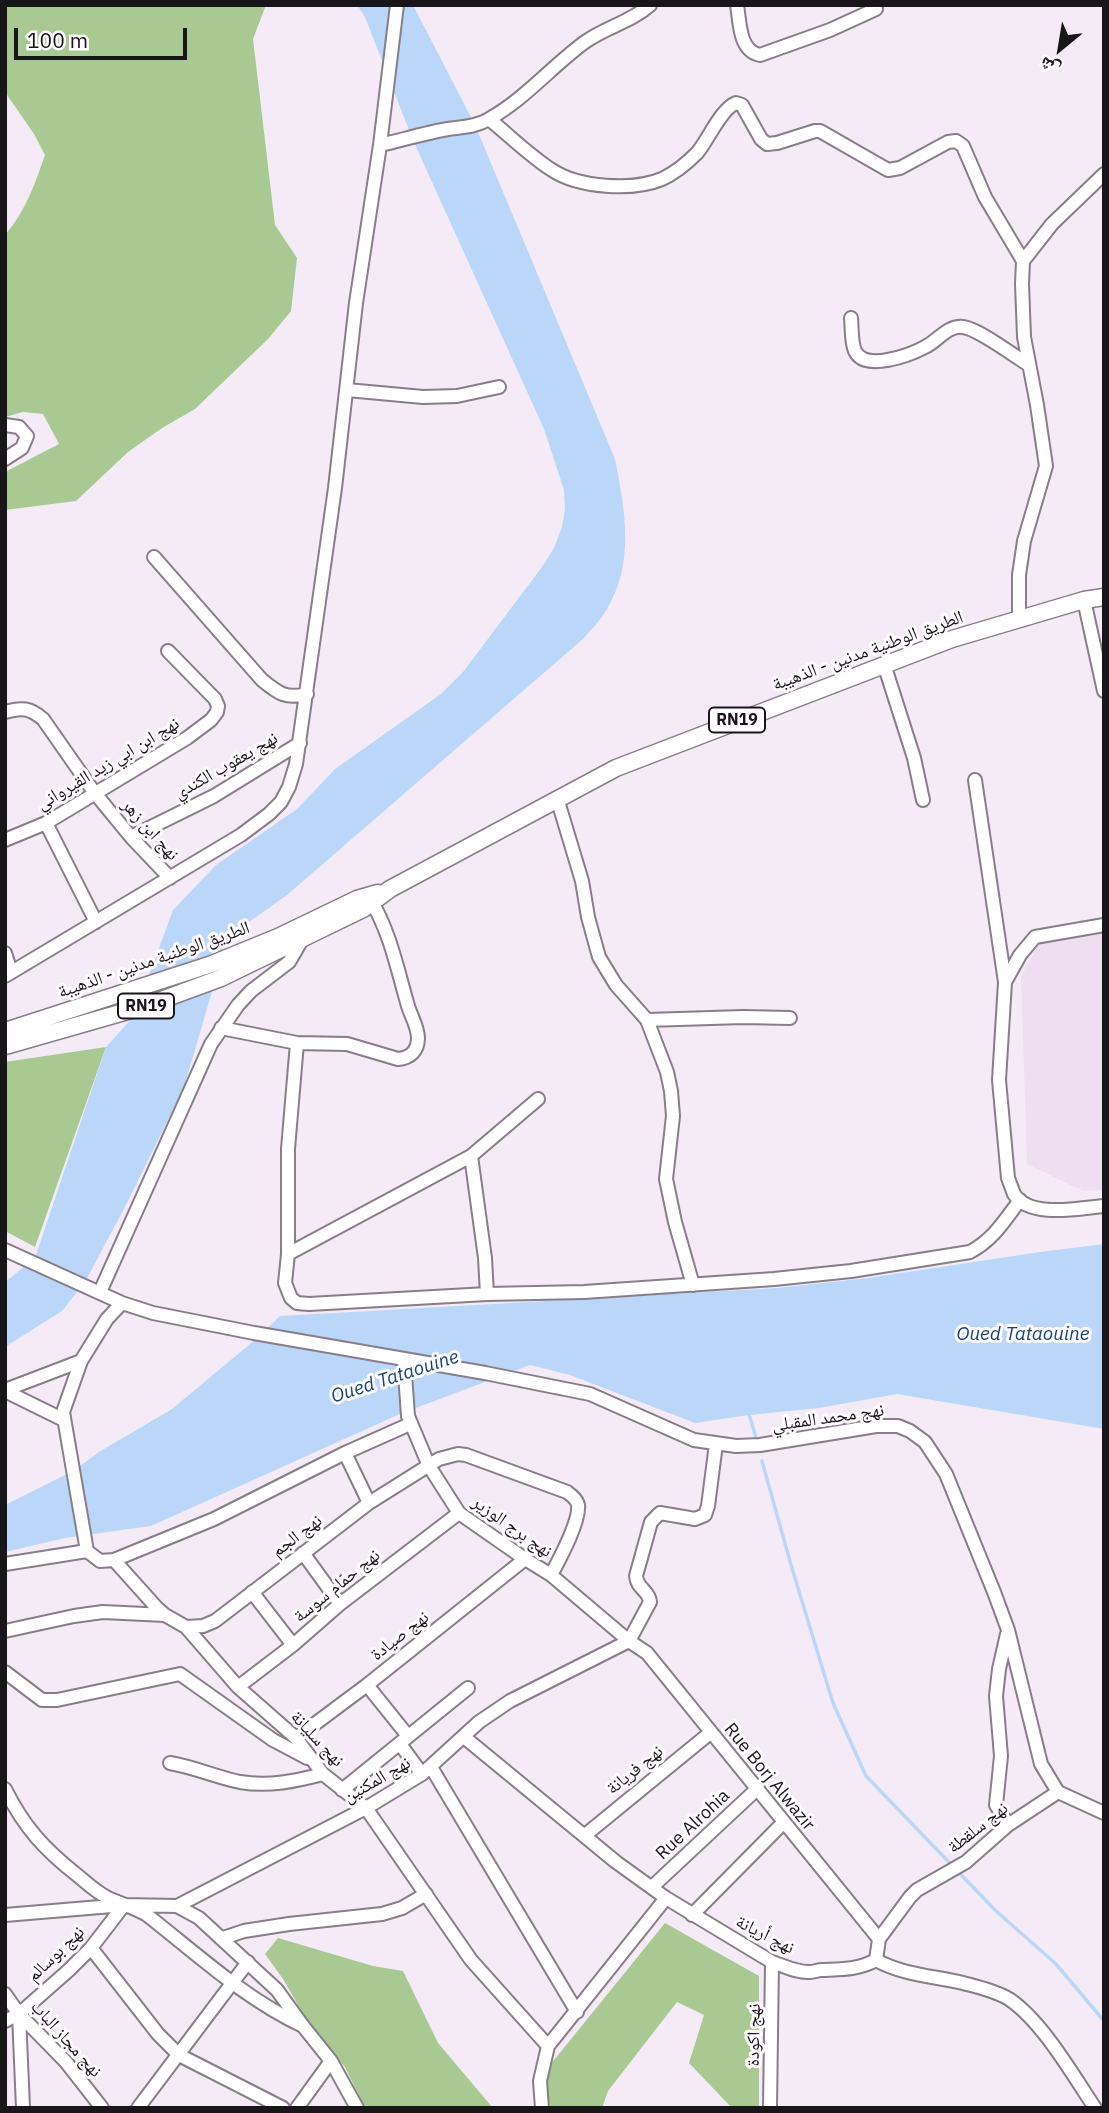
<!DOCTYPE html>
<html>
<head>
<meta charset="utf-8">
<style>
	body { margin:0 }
	#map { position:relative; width:1109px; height:2113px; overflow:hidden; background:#f5ebf6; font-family:"IBM Plex Sans","Noto Naskh Arabic",sans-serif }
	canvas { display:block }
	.frame { position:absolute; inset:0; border:7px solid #19161a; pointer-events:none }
	.north { position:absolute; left:1025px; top:14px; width:70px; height:70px; -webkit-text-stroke:5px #fffbff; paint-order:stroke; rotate:210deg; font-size:19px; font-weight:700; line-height:28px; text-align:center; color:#19161a }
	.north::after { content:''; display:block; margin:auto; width:24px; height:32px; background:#19161a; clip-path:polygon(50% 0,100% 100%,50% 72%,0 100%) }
	.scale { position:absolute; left:14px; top:28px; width:173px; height:32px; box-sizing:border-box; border:4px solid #19161a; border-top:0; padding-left:9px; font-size:21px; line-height:24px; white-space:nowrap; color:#19161a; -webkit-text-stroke:5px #fffbff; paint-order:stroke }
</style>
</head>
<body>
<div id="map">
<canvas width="1109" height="2113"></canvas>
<div class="frame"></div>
<div class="north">ش</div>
<div class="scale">100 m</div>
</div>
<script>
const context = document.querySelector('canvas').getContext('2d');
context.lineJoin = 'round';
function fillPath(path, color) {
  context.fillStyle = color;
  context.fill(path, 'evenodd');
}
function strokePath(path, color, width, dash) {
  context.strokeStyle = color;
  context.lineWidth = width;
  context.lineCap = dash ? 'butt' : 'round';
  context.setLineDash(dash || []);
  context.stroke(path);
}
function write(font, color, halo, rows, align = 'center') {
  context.font = font + ' "IBM Plex Sans","Noto Naskh Arabic",sans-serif';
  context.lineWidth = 6;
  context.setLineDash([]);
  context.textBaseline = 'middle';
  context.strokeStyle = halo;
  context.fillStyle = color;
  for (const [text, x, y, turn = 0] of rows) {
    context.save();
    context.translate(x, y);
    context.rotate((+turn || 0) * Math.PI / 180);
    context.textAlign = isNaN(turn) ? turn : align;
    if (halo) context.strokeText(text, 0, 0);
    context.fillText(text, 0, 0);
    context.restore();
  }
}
const built = new Path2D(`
	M 1104,930 L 1104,1190 L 1083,1191 L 1027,1164 L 1021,976 L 1040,941 Z`);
const green = new Path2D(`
	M 5,5 L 266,5 L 253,39 L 275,225 L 297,258 L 291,311 L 268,339 L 195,409 L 162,428 L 128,452 L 76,501 L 5,510 L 5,472 L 59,444 L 43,414 L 23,412 L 5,417 L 5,235 C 25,212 35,184 45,155 L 34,134 L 5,92 Z
	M 106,1047 L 35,1247 L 5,1231 L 5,1062 Z
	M 665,1923 L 759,1976 L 759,2108 L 732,2108 L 689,2063 L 704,2015 L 677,2002 L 608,2091 L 602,2108 L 550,2108 L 546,2070 Z
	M 278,1938 L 373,1966 L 403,1971 L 438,2043 L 493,2108 L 365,2108 L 345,2067 L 313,2031 L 283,1979 L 265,1954 Z`);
const water = new Path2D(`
	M 357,5 L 413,5 L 475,125 L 615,459 C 625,510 635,562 607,609 C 601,620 591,630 583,639 L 287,895 L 228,937 L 184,1087 L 127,1203 L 85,1282 L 62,1311 L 5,1347 L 5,1282 L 35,1258 L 106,1047 L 134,1016 L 173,910 L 216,865 L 297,809 L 335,769 L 441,694 L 463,672 L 542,567 L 554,548 L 562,527 L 565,509 L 564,490 L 544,429 L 412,138 L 365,17 Z
	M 1104,1244 L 1104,1429 L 897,1394 L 819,1408 L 749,1415 L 695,1423 L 570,1375 L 530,1365 L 400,1414 L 151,1526 L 65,1538 L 5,1552 L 5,1505 L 73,1471 L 99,1452 L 172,1409 L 256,1339 L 280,1316 L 777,1288 L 868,1278 L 1040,1252 Z`);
const stream = new Path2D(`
	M 748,1411 L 758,1444
	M 762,1461 L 791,1565 L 833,1703 L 866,1776 L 995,1910 L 1056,1964 L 1104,2021`);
const minor = new Path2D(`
	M 737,5 C 740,23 739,51 760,55 L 830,30 L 876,9
	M 489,119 C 510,136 530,156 552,170 C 579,188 633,191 662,179 C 675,173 687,163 697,153 C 708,140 721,109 736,103 L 742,105 L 761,139 L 767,144 L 777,143 L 815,131 L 820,131 L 888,170 L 900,168 L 948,142 L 956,141 L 963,146 L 985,197 L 1023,261
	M 380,145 C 402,140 425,133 448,129 C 462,127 476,127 489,119 C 525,99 552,66 585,42 C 606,27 631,22 650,5
	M 851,318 C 852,328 851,342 855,351 C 865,372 910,355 925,347 C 938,341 947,325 963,327 C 979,329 1014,356 1029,365
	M 347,390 L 423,397 L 457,396 L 499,387
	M 5,425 L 19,427 L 27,436 L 22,448 L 5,459
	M 154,557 L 262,680 C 279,694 286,699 307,694
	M 1084,600 L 1104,691
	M 1019,618 L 1019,575 L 1024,541 L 1046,466 L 1037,405 L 1024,337 L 1022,284 L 1023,261 L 1052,224 L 1104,174
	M 884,664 L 914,758 L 923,800
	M 5,712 C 22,707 30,708 43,719 L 94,792 L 131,837 L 170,878
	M 975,780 L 1005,982 L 999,1080 L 1008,1178 C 1010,1183 1012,1189 1014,1194 C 1030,1219 1079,1208 1104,1206
	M 557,798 L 582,881 L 588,917 L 599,957 L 616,985 L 647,1020 L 667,1072 L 671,1091 L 673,1116 L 666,1179 L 675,1222 L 693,1285
	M 46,823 L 96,922
	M 131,837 L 214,796 L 300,743
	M 5,840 L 46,823 L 187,738 L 211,720 L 217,712 L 218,706 L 215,699 L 168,651
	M 5,953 L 11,972
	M 5,976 L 241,835 L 269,814 L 281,802 L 289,787 L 296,764 L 335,488 L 356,303 L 380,145 L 397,5
	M 1005,982 L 1020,955 L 1035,937 L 1104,925
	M 647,1020 L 743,1017 L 790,1018
	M 221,1028 L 297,1043 L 347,1044 L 398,1059 C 410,1058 418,1051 418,1038 C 418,1027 411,1016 408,1006 C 397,968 390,931 369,897
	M 297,1043 L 288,1149 L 288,1254 L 285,1283 L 291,1298 L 297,1303 L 309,1304 L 487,1294 L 584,1292 L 774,1279 L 851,1271 L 970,1252 C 993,1240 1005,1220 1020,1200
	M 5,1250 L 122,1303 L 153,1313 L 254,1333 L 485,1373 L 590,1394 L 694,1440 L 736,1446 L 760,1445 L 876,1426 L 898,1426 L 910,1431 L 925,1442 L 946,1474 L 994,1592 L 1008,1630 L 1041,1764 L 1058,1792 L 1104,1813
	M 288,1254 L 471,1156
	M 100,1292 L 211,1044 L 238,1005 L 251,991 L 289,962 L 303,938
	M 487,1294 L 485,1258 L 471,1156 L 538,1099
	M 404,1360 L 408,1416 L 429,1466 L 459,1513 L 525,1559 L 551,1575 L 629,1641 L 647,1653 L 879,1939
	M 5,1390 L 81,1361
	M 5,1391 L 64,1420
	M 345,1453 L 369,1503
	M 87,1551 L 100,1561 L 114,1560 L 157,1608 L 165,1615 L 186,1627 L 238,1687 L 296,1738 L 323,1774 L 366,1808 L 471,1960 L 548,2046
	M 87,1551 L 63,1412 L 81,1361 L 107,1319 L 122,1303
	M 303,1553 L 340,1604
	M 114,1560 L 214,1519 L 345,1453 L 410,1424
	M 5,1564 L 87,1551
	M 252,1592 L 293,1645
	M 186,1627 L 203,1626 L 215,1621 L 369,1503 L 439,1459 L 458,1454 L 466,1455 L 567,1492 C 571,1495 577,1499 578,1505 C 580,1522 559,1560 551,1575
	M 5,1631 L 74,1616 L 103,1612 L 165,1615
	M 1007,1634 L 999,1669 L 996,1696 L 1001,1756 L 996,1805 L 1008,1825
	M 629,1641 L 650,1602 C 649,1590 637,1589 636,1576 L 651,1522 L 660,1513 L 695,1519 L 705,1515 L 708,1506 L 716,1444
	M 5,1672 L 42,1700 L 57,1700 L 180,1674 L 273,1740 L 307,1758
	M 367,1685 L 408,1736
	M 238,1687 L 293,1645 L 340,1604 L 459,1513
	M 464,1737 L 616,1862 L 666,1898 L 772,1962 C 784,1966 798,1973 810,1972 C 814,1972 818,1970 821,1970 C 841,1969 858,1970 876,1960 C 903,1975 934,1976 963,1983 C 978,1987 996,1991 1009,1999 C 1042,2021 1073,2075 1095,2108
	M 296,1738 L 367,1685 L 525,1559
	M 400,1744 L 422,1774
	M 170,1763 C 194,1767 216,1777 240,1782 C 269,1787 296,1781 323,1774
	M 431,1767 L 577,2012
	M 5,1789 C 24,1827 44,1849 77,1875 C 87,1883 96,1892 108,1898 C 121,1904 134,1907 147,1915 C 197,1954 245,1999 303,2026
	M 342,1790 L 468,1688
	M 584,1836 L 710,1733
	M 652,1887 L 758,1788
	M 177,1906 L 199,1918 L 277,1990 L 303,2026 L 331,2061 L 357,2108
	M 5,1915 L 124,1905 L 177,1906 L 366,1808 L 422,1774 L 479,1722 L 510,1701 L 629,1641
	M 692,1915 L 783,1823
	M 223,1938 L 244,1931 L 289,1924 L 382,1914 L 402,1908 L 426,1894
	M 91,1948 L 158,2034 L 179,2055 L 283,2108
	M 876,1960 L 879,1939 L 910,1897 L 917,1890 L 966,1862 L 1008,1825 L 1058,1792
	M 5,1994 L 19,2014 L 66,2062 L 102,2108
	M 19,2014 L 23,2108
	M 5,2021 L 19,2014 L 69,1970 L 91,1948 L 124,1905
	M 138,2108 L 248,1962
	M 297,2108 L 331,2061
	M 542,2108 L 540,2081 L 548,2046 L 666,1898
	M 770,2108 L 772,1962`);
const major = new Path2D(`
	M 5,1031 L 212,964 L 278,937 L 357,899 L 378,893
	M 5,1046 L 145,1006 L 221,978 L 363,909 L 390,889 L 616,768 L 952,639 L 1084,600 L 1104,597`);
const shields = [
	[737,720,56],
	[146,1006,56]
];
const shieldNames = [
	["RN19",737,720],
	["RN19",146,1006]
];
const streetNames = [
	["الطريق الوطنية مدنين - الذهيبة",868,651,-20],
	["نهج ابن ابي زيد القيرواني",108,764,-31],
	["نهج يعقوب الكندي",226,766,-30],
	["نهج ابن زهر",150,830,48],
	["الطريق الوطنية مدنين - الذهيبة",154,960,-19],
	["نهج محمد المقبلي",828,1418,-8],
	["نهج برج الوزير",512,1527,35],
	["نهج الجم",297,1536,-37],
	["نهج حمّام سوسة",337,1586,-39],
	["نهج صيادة",400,1636,-38],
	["نهج سليانة",317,1739,47],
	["نهج فريانة",635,1770,-39],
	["Rue Borj Alwazir",769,1777,51],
	["نهج المكنين",377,1780,-30],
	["Rue Alrohia",693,1825,-43],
	["نهج سلقطة",978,1828,-38],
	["نهج أريانة",765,1935,27],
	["نهج بوسالم",56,1954,-44],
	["نهج اكودة",754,2035,-89],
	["نهج مجاز الباب",66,2039,48]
];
const waterNames = [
	["Oued Tataouine",1023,1335],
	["Oued Tataouine",395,1377,-18]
];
fillPath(built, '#eedff0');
fillPath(green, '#a8c991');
fillPath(water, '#bad7f9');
strokePath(stream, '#bad7f9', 3.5);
strokePath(minor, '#877e88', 16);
strokePath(major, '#877e88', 19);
strokePath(minor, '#fff', 12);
strokePath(major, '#fff', 16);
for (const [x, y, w] of shields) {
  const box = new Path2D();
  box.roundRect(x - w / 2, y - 12.5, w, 25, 5);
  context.fillStyle = '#fffbff';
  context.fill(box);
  strokePath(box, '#19161a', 2);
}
write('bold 16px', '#19161a', null, shieldNames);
write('18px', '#19161a', '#fffbff', streetNames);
write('italic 19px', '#154577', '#fffbff', waterNames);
</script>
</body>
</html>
